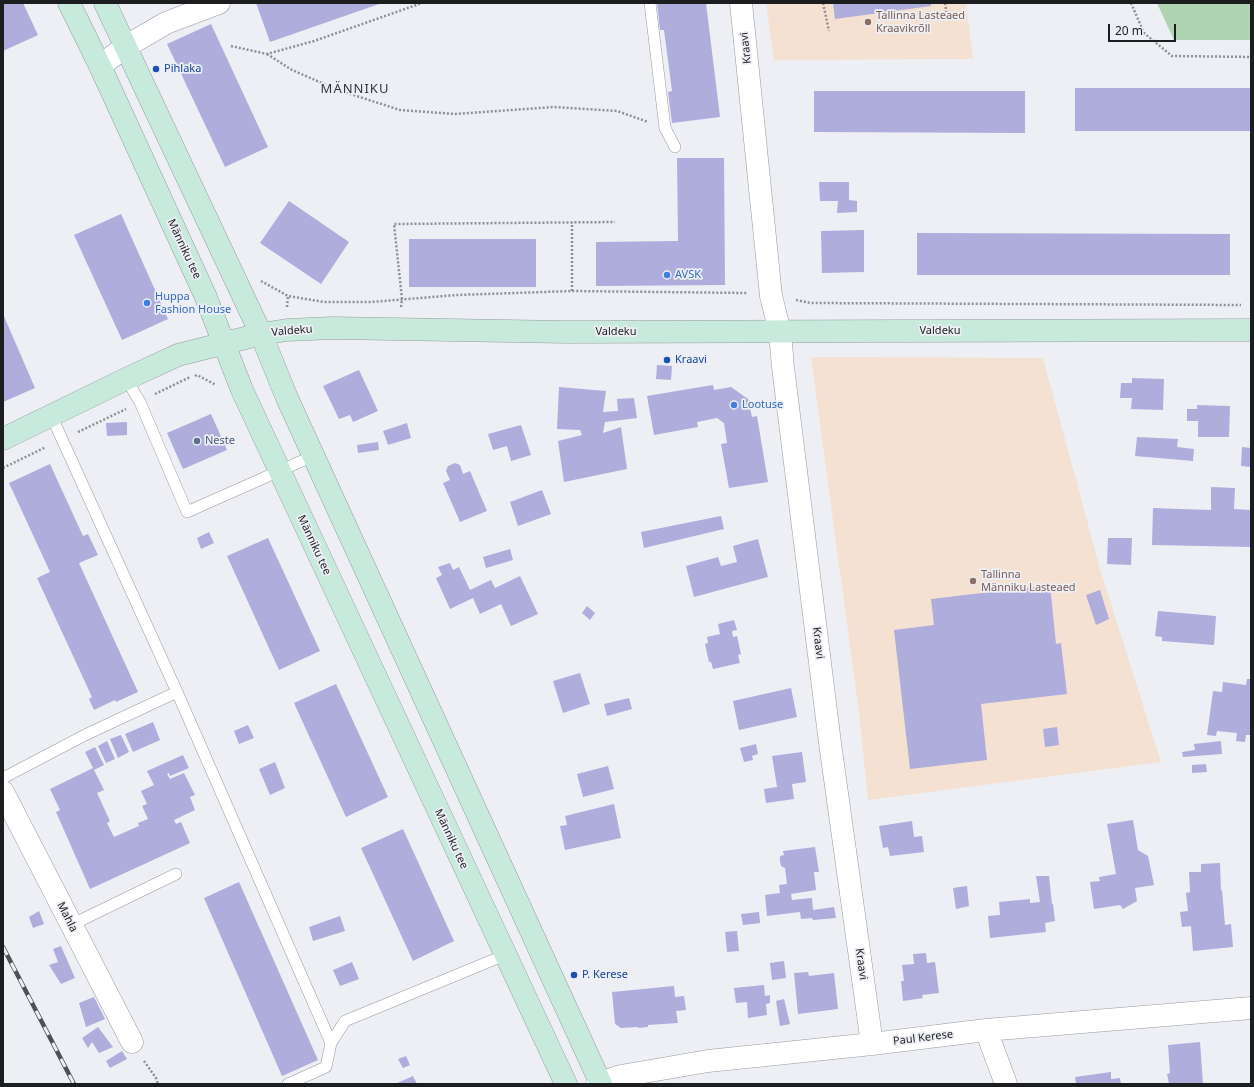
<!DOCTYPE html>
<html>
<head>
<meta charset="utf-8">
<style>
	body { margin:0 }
	#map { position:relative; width:1254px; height:1087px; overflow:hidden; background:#edeff5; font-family:"Noto Sans",sans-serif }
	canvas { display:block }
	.frame { position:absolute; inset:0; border:4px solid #1c1d1f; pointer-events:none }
	.scale { position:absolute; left:1108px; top:24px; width:68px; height:18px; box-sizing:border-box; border:2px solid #1c1d1f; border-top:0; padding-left:5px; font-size:12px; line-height:14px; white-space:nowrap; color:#1c1d1f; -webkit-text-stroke:3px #edeff5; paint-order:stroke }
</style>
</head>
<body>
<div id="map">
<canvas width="1254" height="1087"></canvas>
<div class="frame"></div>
<div class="scale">20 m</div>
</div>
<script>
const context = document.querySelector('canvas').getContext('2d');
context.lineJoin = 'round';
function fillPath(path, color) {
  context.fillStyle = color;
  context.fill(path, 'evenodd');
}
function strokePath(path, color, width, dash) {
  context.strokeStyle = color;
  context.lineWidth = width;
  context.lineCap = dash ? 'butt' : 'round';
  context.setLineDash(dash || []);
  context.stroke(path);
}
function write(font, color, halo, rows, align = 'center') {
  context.font = font + ' "Noto Sans",sans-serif';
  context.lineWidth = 3.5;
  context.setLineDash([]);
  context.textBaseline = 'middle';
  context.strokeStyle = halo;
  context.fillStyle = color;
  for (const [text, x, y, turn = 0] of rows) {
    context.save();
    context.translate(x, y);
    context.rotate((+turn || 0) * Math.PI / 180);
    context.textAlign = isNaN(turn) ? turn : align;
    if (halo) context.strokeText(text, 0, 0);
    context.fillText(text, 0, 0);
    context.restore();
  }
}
const education = new Path2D(`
	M 766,3 L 966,3 L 973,59 L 774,60 Z
	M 811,357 L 1043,358 L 1101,572 L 1161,762 L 868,800 L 859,713 Z`);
const green = new Path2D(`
	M 1157,3 L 1251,3 L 1251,40 L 1174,40 Z`);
const building = new Path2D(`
	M 3,3 L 23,3 L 38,35 L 3,51 Z
	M 256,3 L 382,3 L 270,42 Z
	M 657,3 L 706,3 L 720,117 L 672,123 L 668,92 L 672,91 L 664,30 L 660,30 Z
	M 833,3 L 931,3 L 931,6 L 835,19 Z
	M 211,24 L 268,147 L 225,167 L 167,44 Z
	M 1075,88 L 1251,88 L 1251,131 L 1075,131 Z
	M 814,91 L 1025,91 L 1025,133 L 814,132 Z
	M 677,158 L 724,158 L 725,285 L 596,286 L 596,242 L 678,241 Z
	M 819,182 L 849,182 L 849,200 L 857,201 L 857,212 L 837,213 L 838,201 L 820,201 Z
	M 289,201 L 349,242 L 321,284 L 260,243 Z
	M 121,214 L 168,319 L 122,340 L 74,235 Z
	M 864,230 L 864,272 L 822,273 L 821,231 Z
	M 917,233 L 1230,234 L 1230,275 L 917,275 Z
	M 409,239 L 536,239 L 536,287 L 409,287 Z
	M 3,314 L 35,388 L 3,402 Z
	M 657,365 L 672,366 L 671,380 L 656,379 Z
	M 359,370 L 378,411 L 353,422 L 350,415 L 339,419 L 323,386 Z
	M 1132,378 L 1164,379 L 1163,410 L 1131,409 L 1132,398 L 1120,398 L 1121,383 L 1132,383 Z
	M 713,385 L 714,390 L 731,387 L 748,399 L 752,417 L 757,416 L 768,482 L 729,488 L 721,444 L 727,443 L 724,423 L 717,418 L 697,422 L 698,427 L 654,435 L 647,396 Z
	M 559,387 L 606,391 L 603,412 L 618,411 L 617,399 L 634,398 L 637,418 L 605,422 L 603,433 L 621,427 L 627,469 L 564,482 L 558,441 L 582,435 L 580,430 L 557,429 Z
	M 1197,405 L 1230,406 L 1229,437 L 1198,437 L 1198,421 L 1187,421 L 1187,409 L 1197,409 Z
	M 211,414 L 227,450 L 183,469 L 167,433 Z
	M 127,422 L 127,435 L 107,436 L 106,423 Z
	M 407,423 L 411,438 L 388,445 L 383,431 Z
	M 521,425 L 531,455 L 511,461 L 507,446 L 493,450 L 488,434 Z
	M 1137,437 L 1178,439 L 1177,447 L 1194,449 L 1193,461 L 1135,456 Z
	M 378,442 L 379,450 L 358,453 L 357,445 Z
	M 1242,447 L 1251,448 L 1251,467 L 1241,466 Z
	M 455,463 L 460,465 L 463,474 L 470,471 L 487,511 L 460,522 L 443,483 L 450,480 L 446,471 L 448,466 Z
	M 50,464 L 83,536 L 88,534 L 98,555 L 79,563 L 138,692 L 116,702 L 115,700 L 94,710 L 89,699 L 92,697 L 37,578 L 50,572 L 9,483 Z
	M 1211,487 L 1235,488 L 1234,509 L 1251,510 L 1251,547 L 1152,545 L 1153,508 L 1211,510 Z
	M 542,490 L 551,514 L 518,526 L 510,502 Z
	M 721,516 L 724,529 L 644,548 L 641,532 Z
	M 209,532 L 214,543 L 201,549 L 197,538 Z
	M 268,538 L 320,651 L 279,670 L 227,556 Z
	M 1108,538 L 1132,538 L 1131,565 L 1107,564 Z
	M 758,539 L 768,577 L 694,597 L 686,566 L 718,557 L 721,566 L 737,562 L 733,546 Z
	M 510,549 L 513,560 L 486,568 L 483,557 Z
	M 450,563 L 453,570 L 459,567 L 470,590 L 491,580 L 495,588 L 520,576 L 538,614 L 511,626 L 501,604 L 480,614 L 473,598 L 450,609 L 436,578 L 442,575 L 438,567 Z
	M 1050,585 L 1056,644 L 1061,643 L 1067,694 L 981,704 L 987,760 L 910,769 L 894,630 L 934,625 L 931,599 Z
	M 1100,590 L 1109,619 L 1096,625 L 1086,595 Z
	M 587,606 L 595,613 L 590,620 L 582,613 Z
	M 1158,611 L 1216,616 L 1214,645 L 1162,641 L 1162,637 L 1155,636 Z
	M 734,620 L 737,630 L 732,631 L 733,637 L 737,636 L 741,654 L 738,655 L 740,663 L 713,669 L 711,662 L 709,662 L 705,644 L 708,643 L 707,637 L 720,634 L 718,624 Z
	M 580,673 L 590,704 L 563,713 L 553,681 Z
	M 1247,679 L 1251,679 L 1250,735 L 1246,735 L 1245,742 L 1236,741 L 1237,733 L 1217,731 L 1216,736 L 1207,735 L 1213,691 L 1222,692 L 1223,682 L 1246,685 Z
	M 336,684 L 388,797 L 346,817 L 294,703 Z
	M 791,688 L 797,717 L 739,730 L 733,701 Z
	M 629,698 L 632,709 L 607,716 L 604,704 Z
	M 153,722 L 160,740 L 133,752 L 125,734 Z
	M 248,725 L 254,738 L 239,744 L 234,731 Z
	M 1057,727 L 1059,745 L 1045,747 L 1043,729 Z
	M 121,735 L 129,752 L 118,758 L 110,739 Z
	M 107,741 L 115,759 L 106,763 L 98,746 Z
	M 1221,741 L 1222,754 L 1183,757 L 1182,752 L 1195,750 L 1194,744 Z
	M 756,744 L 758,754 L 752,756 L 753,760 L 744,762 L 740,748 Z
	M 95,747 L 104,765 L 94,770 L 104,790 L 97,793 L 110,821 L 107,823 L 114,837 L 139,826 L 138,823 L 148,819 L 142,806 L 147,804 L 141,791 L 154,785 L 152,781 L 167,774 L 170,779 L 184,773 L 195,795 L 190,797 L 195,810 L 174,820 L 176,824 L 181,822 L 190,843 L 90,889 L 56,812 L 60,810 L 50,789 L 93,768 L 85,752 Z
	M 802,752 L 806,782 L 792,784 L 794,799 L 766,803 L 764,789 L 777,787 L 772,756 Z
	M 183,755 L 189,768 L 170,776 L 169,773 L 152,781 L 147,771 Z
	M 275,762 L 285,788 L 270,795 L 259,769 Z
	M 1206,764 L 1207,772 L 1192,773 L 1192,765 Z
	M 608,766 L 614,789 L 583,797 L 577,774 Z
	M 614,804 L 621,838 L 565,850 L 560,826 L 567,825 L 565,816 Z
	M 1133,820 L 1138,850 L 1148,856 L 1154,885 L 1135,888 L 1137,901 L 1123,909 L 1120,905 L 1094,909 L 1090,882 L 1100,881 L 1099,877 L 1116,874 L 1107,824 Z
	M 912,821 L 914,837 L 922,836 L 924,852 L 890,856 L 888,847 L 883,848 L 879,826 Z
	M 403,829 L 454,941 L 413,961 L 361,848 Z
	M 815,847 L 819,872 L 814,872 L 816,890 L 791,894 L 792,900 L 812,898 L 813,910 L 834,907 L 836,918 L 813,920 L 812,918 L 801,919 L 800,912 L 767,916 L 765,895 L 780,893 L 779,885 L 787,884 L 785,868 L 781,866 L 780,861 L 780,856 L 784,855 L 783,851 Z
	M 1220,863 L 1221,891 L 1222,890 L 1225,925 L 1231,924 L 1233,947 L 1193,951 L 1191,926 L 1182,927 L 1180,912 L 1188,911 L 1186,893 L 1190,892 L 1189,872 L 1201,872 L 1201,864 Z
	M 1036,876 L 1049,876 L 1052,904 L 1053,904 L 1055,921 L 1045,923 L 1046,932 L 990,938 L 988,916 L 1000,915 L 999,902 L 1030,899 L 1030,903 L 1040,902 Z
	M 239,882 L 318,1060 L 282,1076 L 204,898 Z
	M 967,886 L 969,906 L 956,909 L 953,888 Z
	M 39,911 L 44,924 L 33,928 L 29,917 Z
	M 759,912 L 760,923 L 743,925 L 741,914 Z
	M 340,916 L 345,931 L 313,941 L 309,927 Z
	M 737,931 L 739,951 L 727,952 L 725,932 Z
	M 61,946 L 75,978 L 61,984 L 49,965 L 58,962 L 53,949 Z
	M 926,953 L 927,963 L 935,962 L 939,993 L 922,995 L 923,998 L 903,1001 L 901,981 L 904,981 L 902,965 L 914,964 L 913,954 Z
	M 784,961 L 786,978 L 772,980 L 770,963 Z
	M 352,962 L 359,979 L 340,986 L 333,970 Z
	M 808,972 L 809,976 L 834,973 L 838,1009 L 798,1014 L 794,973 Z
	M 764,985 L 765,996 L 770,995 L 770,1003 L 766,1004 L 767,1015 L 748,1018 L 747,1002 L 736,1003 L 734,988 Z
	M 674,986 L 675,997 L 684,996 L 686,1010 L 676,1011 L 678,1023 L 648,1025 L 648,1027 L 638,1028 L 638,1027 L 621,1028 L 615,1024 L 612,992 Z
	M 94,997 L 105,1019 L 86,1027 L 79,1003 Z
	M 784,999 L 790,1024 L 780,1026 L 776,1001 Z
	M 98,1027 L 113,1047 L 99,1053 L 92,1042 L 88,1048 L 82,1038 Z
	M 1200,1042 L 1203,1084 L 1169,1084 L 1167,1074 L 1170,1073 L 1168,1045 Z
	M 122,1051 L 127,1059 L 110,1068 L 106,1061 Z
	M 406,1056 L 410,1065 L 403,1068 L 398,1059 Z
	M 1111,1072 L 1111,1079 L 1120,1078 L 1121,1084 L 1076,1084 L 1075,1077 Z
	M 413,1076 L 417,1084 L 395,1084 Z`);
const path = new Path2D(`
	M 823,3 L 829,31
	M 945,3 L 947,16
	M 1131,3 L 1144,33 L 1172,56 L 1251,57
	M 231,46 L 267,54 L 314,41 L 422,3
	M 267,54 L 292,70 L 338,90 L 400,110 L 455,114 L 554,107 L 617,111 L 648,122
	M 261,281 L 288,296 L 324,302 L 371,302 L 457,295 L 572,291 L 747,293
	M 572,291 L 572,222
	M 796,300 L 811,303 L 1241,305
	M 287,307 L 288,296
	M 401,307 L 402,299 L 394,224 L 615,222
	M 195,376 L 197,375 L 216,385
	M 155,394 L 190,377
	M 78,432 L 126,409
	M 3,468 L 46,447
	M 144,1061 L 156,1078 L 158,1084`);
const lane = new Path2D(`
	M 650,3 L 665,128 L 675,147
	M 126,379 L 140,402 L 187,512 L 313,456
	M 51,415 L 177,692 L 331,1043 L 326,1067 L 288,1084
	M 3,778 L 85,735 L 177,692
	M 71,925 L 176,874
	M 331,1043 L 345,1021 L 505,955`);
const street = new Path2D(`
	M 741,3 L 771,296 L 780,332 L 783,367 L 830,743 L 872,1044
	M 100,66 L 125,47 L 166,23 L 219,3
	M 3,792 L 132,1042
	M 986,1030 L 1006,1084
	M 597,1084 L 621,1076 L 708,1061 L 872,1044 L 986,1030 L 1251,1008`);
const secondary = new Path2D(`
	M 69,3 L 100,66 L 205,295 L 242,390 L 566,1084
	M 105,3 L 261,334 L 287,398 L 601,1084
	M 3,439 L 126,379 L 178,355 L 261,334 L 287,330 L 333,328 L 566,332 L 1251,330`);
const rail = new Path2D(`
	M 3,947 L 74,1084`);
const markers = [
	[868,22,4,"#8d6e63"],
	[156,69,4,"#1a4fb4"],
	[667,275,4,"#3f7fe0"],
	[147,303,4,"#3f7fe0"],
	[667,360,4,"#1a4fb4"],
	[734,405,4,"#3f7fe0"],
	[197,441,4,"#5c6f8a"],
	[973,581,4,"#8d6e63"],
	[574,975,4,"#1a4fb4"]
];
const educationNames = [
	["Tallinna Lasteaed",876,16],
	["Kraavikrõll",876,29],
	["Tallinna",981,575],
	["Männiku Lasteaed",981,588]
];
const streetNames = [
	["Kraavi",746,48,-96],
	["Männiku tee",184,249,65],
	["Valdeku",292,331,-5],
	["Valdeku",940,331],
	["Valdeku",616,332],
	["Männiku tee",314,545,65],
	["Kraavi",818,643,83],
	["Männiku tee",451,839,65],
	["Mahla",67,917,63],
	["Kraavi",861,964,82],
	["Paul Kerese",923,1038,-7]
];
const transitNames = [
	["Pihlaka",164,69],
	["Kraavi",675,360],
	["P. Kerese",582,975]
];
const shopNames = [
	["AVSK",675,275],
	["Huppa",155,297],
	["Fashion House",155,310],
	["Lootuse",742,405]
];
const serviceNames = [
	["Neste",205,441]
];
const quarterNames = [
	["MÄNNIKU",355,89]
];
fillPath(education, '#f5e1d2');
fillPath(green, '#b0d3b1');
fillPath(building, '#aeaddc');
strokePath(lane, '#989a9f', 12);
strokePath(street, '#989a9f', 23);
strokePath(secondary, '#989a9f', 23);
strokePath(path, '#8e8f94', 2.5, [2, 2]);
strokePath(lane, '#fff', 11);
strokePath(street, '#fff', 22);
strokePath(secondary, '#c7eadc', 22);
strokePath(rail, '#4f5053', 4.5);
strokePath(rail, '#edeff5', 3, [9]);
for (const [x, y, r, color] of markers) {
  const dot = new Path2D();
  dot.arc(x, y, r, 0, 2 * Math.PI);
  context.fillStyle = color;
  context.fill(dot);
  strokePath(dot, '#edeff5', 1.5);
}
write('11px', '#785e54', '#edeff5', educationNames, 'left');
write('11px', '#1c1d1f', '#edeff5', streetNames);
write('11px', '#164399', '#edeff5', transitNames, 'left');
write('11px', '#366cbe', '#edeff5', shopNames, 'left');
write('11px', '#4e5e75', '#edeff5', serviceNames, 'left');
context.letterSpacing = '1px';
write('13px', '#34353a', '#edeff5', quarterNames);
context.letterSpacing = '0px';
</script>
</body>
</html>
